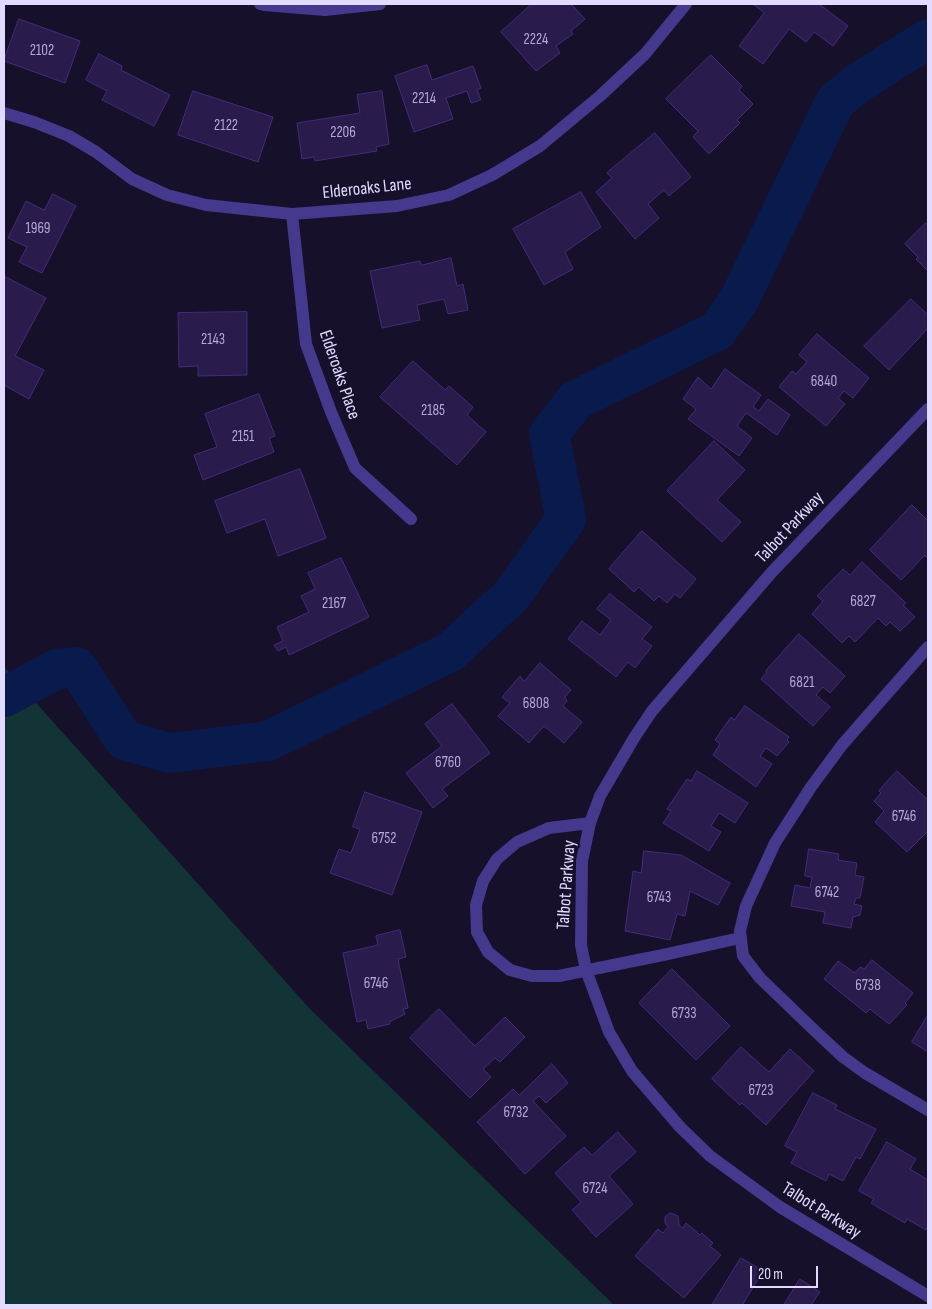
<!DOCTYPE html>
<html>
<head>
<meta charset="utf-8">
<style>
	body { margin:0 }
	#map { position:relative; width:932px; height:1309px; overflow:hidden; background:#17102b; font-family:"Sofia Sans Condensed",sans-serif }
	canvas { display:block }
	.frame { position:absolute; inset:0; border:5px solid #e2daff; pointer-events:none }
	.scale { position:absolute; left:750px; top:1266px; width:68px; height:22px; box-sizing:border-box; border:2px solid #e2daff; border-top:0; padding-left:6px; font-size:15px; line-height:18px; white-space:nowrap; color:#e2daff; -webkit-text-stroke:4px #17102b; paint-order:stroke }
</style>
</head>
<body>
<div id="map">
<canvas width="932" height="1309"></canvas>
<div class="frame"></div>
<div class="scale">20 m</div>
</div>
<script>
const context = document.querySelector('canvas').getContext('2d');
context.lineJoin = 'round';
function fillPath(path, color) {
  context.fillStyle = color;
  context.fill(path, 'evenodd');
}
function strokePath(path, color, width, dash) {
  context.strokeStyle = color;
  context.lineWidth = width;
  context.lineCap = dash ? 'butt' : 'round';
  context.setLineDash(dash || []);
  context.stroke(path);
}
function write(font, color, halo, rows, align = 'center') {
  context.font = font + ' "Sofia Sans Condensed",sans-serif';
  context.lineWidth = 5;
  context.setLineDash([]);
  context.textBaseline = 'middle';
  context.strokeStyle = halo;
  context.fillStyle = color;
  for (const [text, x, y, turn = 0] of rows) {
    context.save();
    context.translate(x, y);
    context.rotate((+turn || 0) * Math.PI / 180);
    context.textAlign = isNaN(turn) ? turn : align;
    if (halo) context.strokeText(text, 0, 0);
    context.fillText(text, 0, 0);
    context.restore();
  }
}
const green = new Path2D(`
	M 4,667 L 310,1009 L 614,1305 L 4,1305 Z`);
const river = new Path2D(`
	M 4,697 L 57,669 L 77,667 L 124,740 L 170,753 L 268,741 L 450,652 L 511,596 L 566,519 L 549,434 L 576,400 L 717,331 L 739,300 L 835,102 L 858,83 L 928,39`);
const building = new Path2D(`
	M 532,4 L 571,4 L 585,19 L 571,31 L 573,34 L 556,46 L 560,53 L 536,71 L 501,32 Z
	M 753,4 L 819,4 L 848,26 L 833,46 L 814,32 L 806,42 L 789,29 L 763,64 L 739,46 L 764,13 Z
	M 19,19 L 80,41 L 65,83 L 4,61 Z
	M 99,54 L 122,66 L 121,70 L 170,95 L 154,126 L 102,100 L 107,91 L 86,80 Z
	M 711,55 L 742,86 L 739,90 L 753,104 L 737,120 L 740,123 L 709,154 L 693,137 L 698,131 L 666,99 Z
	M 427,65 L 432,80 L 473,66 L 481,88 L 477,90 L 481,100 L 471,103 L 467,91 L 446,98 L 453,119 L 414,132 L 395,76 Z
	M 193,91 L 273,117 L 258,162 L 178,135 Z
	M 382,91 L 389,144 L 376,147 L 377,151 L 315,161 L 314,157 L 302,159 L 297,123 L 360,113 L 357,95 Z
	M 655,133 L 691,177 L 669,196 L 664,190 L 648,204 L 659,218 L 635,239 L 596,192 L 612,178 L 607,173 Z
	M 581,192 L 601,227 L 565,252 L 573,269 L 544,285 L 513,229 Z
	M 53,194 L 76,206 L 42,273 L 19,262 L 27,247 L 8,238 L 26,201 L 44,210 Z
	M 926,223 L 928,226 L 928,271 L 916,259 L 918,257 L 905,244 Z
	M 451,258 L 457,286 L 463,284 L 468,310 L 448,314 L 444,299 L 417,305 L 420,320 L 382,328 L 370,271 L 420,261 L 421,265 Z
	M 4,276 L 46,298 L 15,356 L 44,370 L 29,399 L 4,385 Z
	M 911,299 L 928,315 L 928,328 L 889,370 L 864,346 Z
	M 247,312 L 247,375 L 198,376 L 198,366 L 179,367 L 178,313 Z
	M 817,334 L 869,378 L 853,398 L 844,391 L 838,398 L 845,404 L 826,426 L 779,387 L 792,371 L 796,374 L 807,362 L 799,355 Z
	M 413,361 L 445,390 L 449,386 L 473,407 L 467,415 L 486,432 L 457,465 L 380,397 Z
	M 725,369 L 761,395 L 753,407 L 759,411 L 768,399 L 790,415 L 777,435 L 746,413 L 737,426 L 752,438 L 739,456 L 688,419 L 696,409 L 683,399 L 698,377 L 711,389 Z
	M 259,394 L 275,436 L 269,438 L 274,452 L 203,480 L 194,455 L 217,447 L 205,414 Z
	M 714,441 L 745,470 L 717,500 L 741,522 L 722,542 L 667,491 Z
	M 300,469 L 326,538 L 278,556 L 265,519 L 227,533 L 215,501 Z
	M 912,505 L 928,521 L 928,559 L 925,555 L 901,580 L 870,550 Z
	M 642,531 L 696,579 L 680,598 L 675,594 L 667,603 L 659,596 L 654,601 L 639,587 L 634,592 L 609,569 Z
	M 341,558 L 369,617 L 289,655 L 286,647 L 278,651 L 274,645 L 283,641 L 277,627 L 309,612 L 301,596 L 315,589 L 308,573 Z
	M 862,562 L 906,603 L 903,605 L 915,617 L 900,631 L 890,622 L 886,626 L 878,618 L 855,642 L 849,636 L 842,643 L 812,614 L 823,601 L 817,596 L 843,569 L 850,575 Z
	M 610,594 L 652,627 L 642,639 L 652,646 L 635,668 L 628,662 L 616,677 L 568,639 L 582,621 L 600,635 L 611,620 L 597,609 Z
	M 799,634 L 845,676 L 830,693 L 823,687 L 816,695 L 830,707 L 813,726 L 761,679 L 767,672 L 766,671 Z
	M 540,663 L 571,690 L 565,697 L 567,701 L 563,706 L 582,722 L 564,743 L 544,726 L 529,743 L 498,716 L 510,703 L 502,697 L 520,676 L 524,681 Z
	M 452,704 L 490,753 L 442,789 L 448,796 L 433,808 L 406,773 L 442,746 L 425,724 Z
	M 745,706 L 789,737 L 787,740 L 789,742 L 777,756 L 766,748 L 760,756 L 772,764 L 756,787 L 713,755 L 720,744 L 715,740 L 731,717 L 734,720 Z
	M 697,771 L 748,803 L 735,823 L 719,813 L 711,826 L 721,832 L 709,851 L 663,823 L 671,811 L 667,809 L 687,779 L 691,781 Z
	M 897,771 L 928,800 L 928,831 L 907,852 L 875,822 L 884,811 L 874,801 L 881,793 L 879,791 Z
	M 365,792 L 422,812 L 392,895 L 330,873 L 339,849 L 351,853 L 360,829 L 353,827 Z
	M 809,849 L 839,854 L 838,860 L 857,863 L 855,875 L 864,877 L 860,898 L 856,898 L 854,904 L 862,906 L 860,915 L 853,917 L 851,928 L 823,923 L 825,912 L 791,906 L 795,885 L 810,888 L 812,877 L 805,876 Z
	M 644,851 L 681,855 L 730,883 L 718,905 L 690,891 L 685,916 L 677,914 L 670,940 L 625,931 L 633,871 L 641,873 Z
	M 400,930 L 406,957 L 398,959 L 408,1008 L 403,1009 L 405,1014 L 389,1022 L 390,1024 L 368,1029 L 366,1020 L 357,1022 L 343,953 L 378,945 L 376,936 Z
	M 872,960 L 913,993 L 905,1003 L 907,1005 L 889,1024 L 870,1009 L 866,1013 L 824,979 L 838,961 L 855,973 L 860,967 L 864,969 Z
	M 672,969 L 730,1026 L 696,1060 L 639,1003 Z
	M 439,1009 L 475,1046 L 505,1017 L 525,1037 L 500,1062 L 495,1058 L 483,1069 L 491,1077 L 470,1098 L 410,1038 Z
	M 928,1015 L 928,1052 L 912,1042 Z
	M 741,1047 L 769,1072 L 790,1049 L 814,1071 L 766,1125 L 742,1103 L 740,1105 L 712,1079 Z
	M 552,1064 L 568,1083 L 546,1103 L 539,1096 L 533,1101 L 566,1136 L 525,1174 L 477,1122 L 513,1089 L 519,1095 Z
	M 813,1093 L 837,1105 L 835,1109 L 876,1129 L 860,1159 L 856,1157 L 843,1181 L 829,1174 L 826,1181 L 791,1163 L 797,1152 L 785,1146 Z
	M 618,1132 L 636,1152 L 609,1176 L 633,1204 L 596,1237 L 572,1210 L 581,1202 L 555,1173 L 584,1147 L 592,1155 Z
	M 887,1142 L 916,1159 L 910,1169 L 928,1180 L 928,1225 L 926,1230 L 907,1219 L 905,1223 L 871,1203 L 874,1199 L 859,1191 Z
	M 671,1213 L 678,1216 L 679,1225 L 683,1228 L 686,1223 L 700,1235 L 702,1233 L 713,1243 L 710,1246 L 721,1255 L 684,1298 L 635,1256 L 658,1229 L 663,1233 L 668,1227 L 665,1223 L 665,1217 Z
	M 741,1258 L 763,1271 L 743,1304 L 745,1305 L 712,1305 Z
	M 800,1279 L 820,1292 L 811,1305 L 784,1305 Z`);
const minor = new Path2D(`
	M 260,4 L 264,5 L 325,10 L 380,4
	M 4,113 L 34,122 L 69,136 L 96,152 L 132,179 L 167,195 L 206,205 L 292,214 L 397,206 L 449,195 L 492,175 L 540,146 L 600,96 L 645,54 L 686,4
	M 292,214 L 306,344 L 331,412 L 355,468 L 411,519
	M 928,409 L 772,572 L 652,711 L 634,738 L 600,796 L 590,823 L 582,861 L 581,945 L 586,970 L 609,1032 L 632,1071 L 680,1127 L 710,1156 L 780,1207 L 928,1296
	M 928,647 L 842,745 L 811,787 L 775,843 L 746,906 L 740,931 L 743,956 L 760,978 L 814,1030 L 843,1057 L 865,1073 L 928,1110
	M 590,823 L 549,828 L 517,842 L 497,859 L 483,881 L 476,905 L 477,932 L 488,952 L 510,970 L 532,976 L 559,976 L 663,955 L 740,938`);
const numberNames = [
	["2224",536,40],
	["2102",42,51],
	["2214",424,99],
	["2122",226,126],
	["2206",343,133],
	["1969",38,229],
	["2143",213,340],
	["6840",824,382],
	["2185",433,411],
	["2151",243,437],
	["6827",863,602],
	["2167",334,604],
	["6821",802,683],
	["6808",536,704],
	["6760",448,763],
	["6746",904,817],
	["6752",384,839],
	["6742",827,893],
	["6743",659,898],
	["6746",376,984],
	["6738",868,986],
	["6733",684,1014],
	["6723",761,1091],
	["6732",516,1113],
	["6724",595,1189]
];
const streetNames = [
	["Elderoaks Lane",367,189,-6],
	["Elderoaks Place",339,375,71],
	["Talbot Parkway",790,528,-47],
	["Talbot Parkway",567,885,-86],
	["Talbot Parkway",821,1211,32]
];
fillPath(green, '#133436');
strokePath(river, '#091b4c', 40);
fillPath(building, '#2a1b4d');
strokePath(building, '#432c7a', 1);
strokePath(minor, '#44398c', 12);
write('15px', '#b4aad2', null, numberNames);
write('18px', '#e2daff', '#17102b', streetNames);
</script>
</body>
</html>
